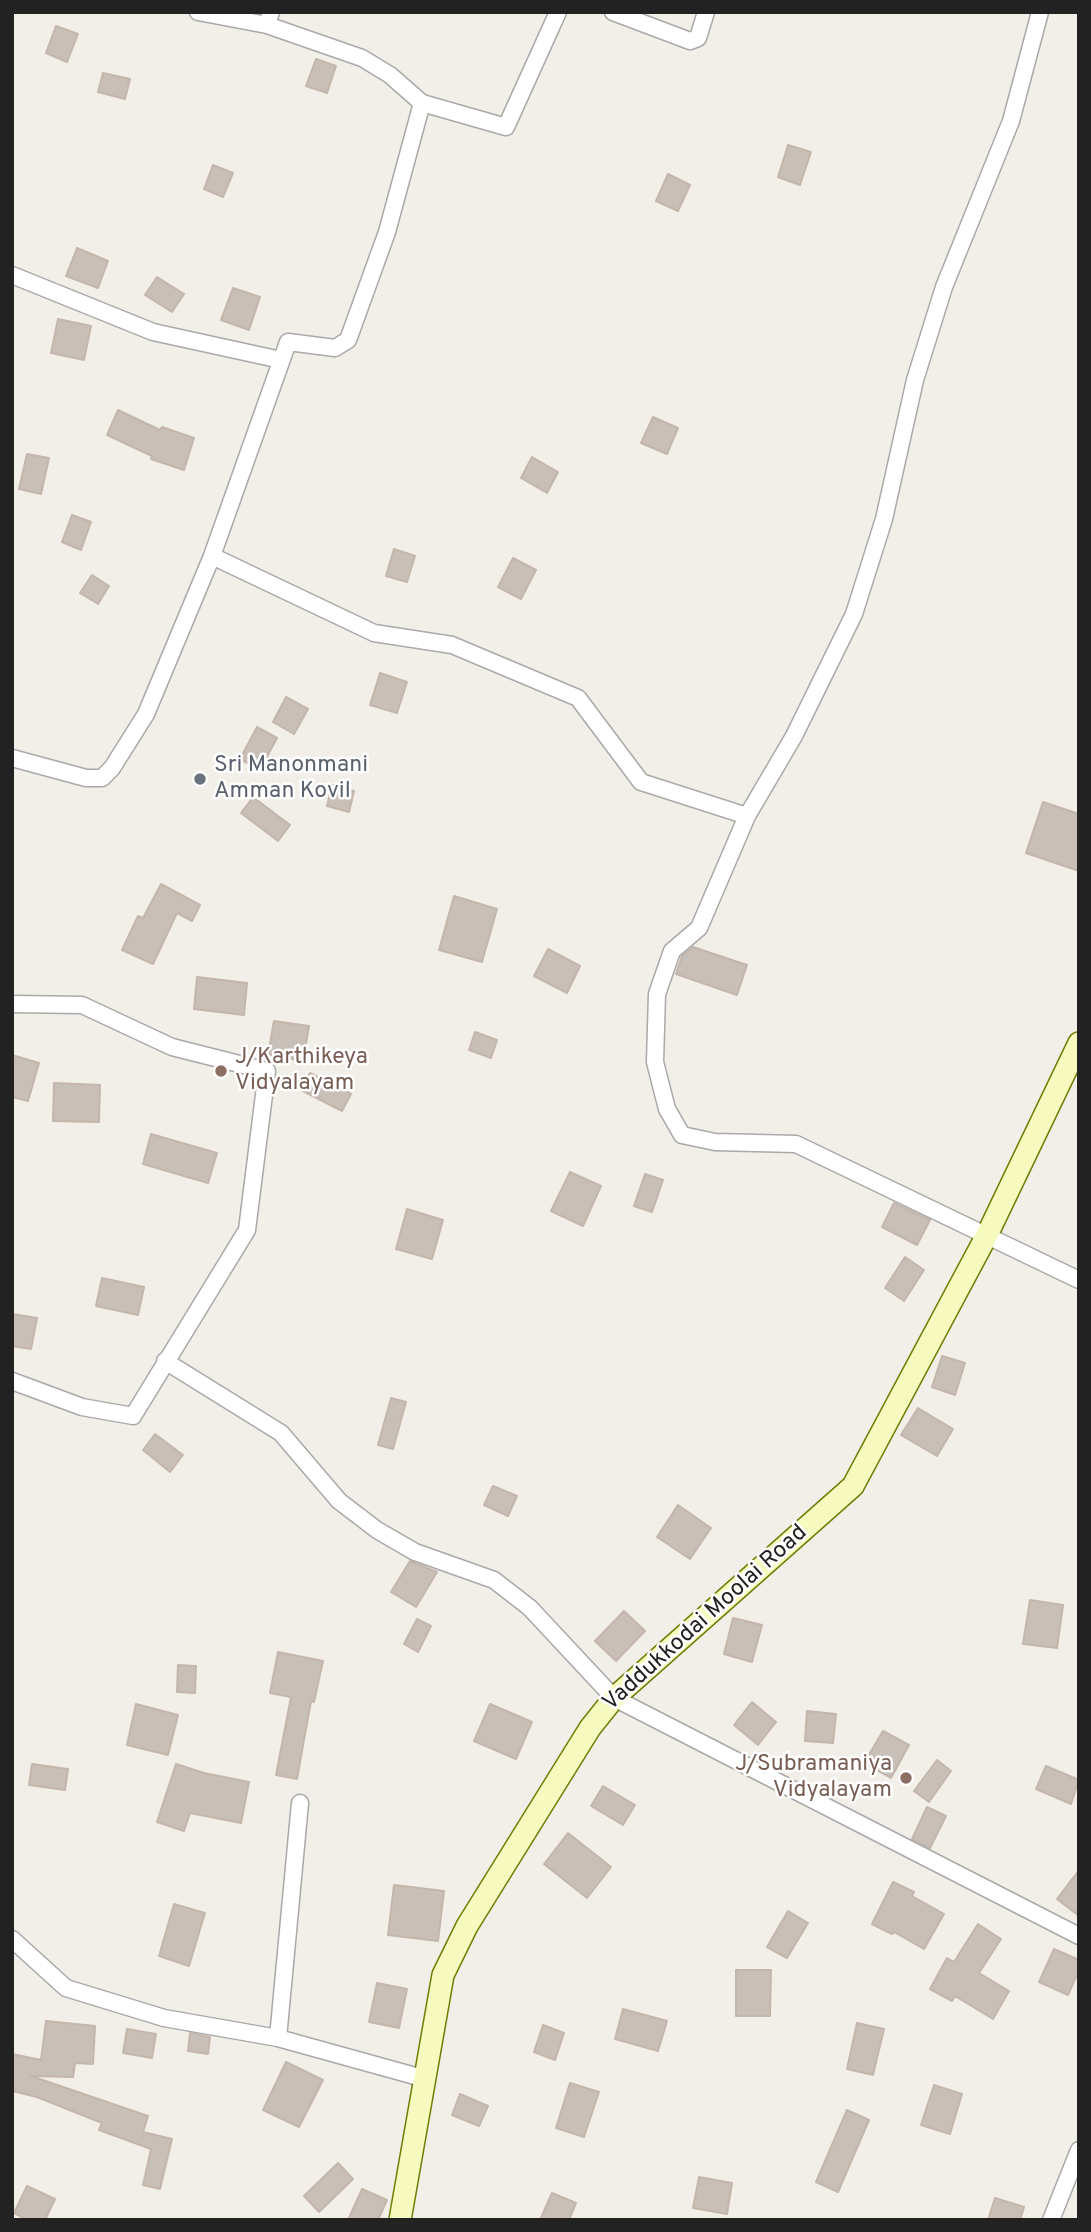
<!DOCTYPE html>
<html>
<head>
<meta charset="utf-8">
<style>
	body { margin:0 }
	#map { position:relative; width:1091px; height:2232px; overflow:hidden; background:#f2efe9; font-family:Overpass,sans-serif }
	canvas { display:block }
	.frame { position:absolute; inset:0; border:14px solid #222; pointer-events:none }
</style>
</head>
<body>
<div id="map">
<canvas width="1091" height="2232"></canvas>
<div class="frame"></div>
</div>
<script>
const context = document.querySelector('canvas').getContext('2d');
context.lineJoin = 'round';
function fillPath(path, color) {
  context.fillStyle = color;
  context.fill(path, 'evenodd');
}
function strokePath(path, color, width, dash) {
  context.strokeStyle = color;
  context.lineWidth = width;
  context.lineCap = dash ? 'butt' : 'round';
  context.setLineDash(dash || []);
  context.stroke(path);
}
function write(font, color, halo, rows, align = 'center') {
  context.font = font + ' Overpass,sans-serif';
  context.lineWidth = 5;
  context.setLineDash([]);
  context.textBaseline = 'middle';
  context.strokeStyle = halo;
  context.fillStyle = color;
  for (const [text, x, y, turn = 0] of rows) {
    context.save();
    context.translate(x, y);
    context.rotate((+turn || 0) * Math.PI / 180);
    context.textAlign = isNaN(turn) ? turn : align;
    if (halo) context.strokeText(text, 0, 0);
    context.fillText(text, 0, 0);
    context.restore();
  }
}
const building = new Path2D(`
	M 56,26 L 78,34 L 67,62 L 46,53 Z
	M 316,59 L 336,66 L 327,93 L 306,86 Z
	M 103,73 L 130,79 L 125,99 L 98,92 Z
	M 788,145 L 811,152 L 800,185 L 778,177 Z
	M 213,165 L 233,173 L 223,197 L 204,189 Z
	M 668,174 L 690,185 L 678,211 L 656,201 Z
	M 77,248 L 108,261 L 98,288 L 66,276 Z
	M 157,277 L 184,294 L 172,312 L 145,295 Z
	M 233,288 L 260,297 L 249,330 L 221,320 Z
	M 58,319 L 91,326 L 84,360 L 51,353 Z
	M 118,410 L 160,430 L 162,427 L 194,438 L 184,470 L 151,459 L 152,456 L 107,435 Z
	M 653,417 L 678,428 L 667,454 L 641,443 Z
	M 27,454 L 49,458 L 41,494 L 19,489 Z
	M 532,457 L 558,472 L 547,493 L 521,478 Z
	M 72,515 L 91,522 L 81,550 L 62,542 Z
	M 394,549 L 415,556 L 407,582 L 386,576 Z
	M 513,558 L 536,570 L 521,599 L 498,587 Z
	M 92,575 L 109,586 L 98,604 L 80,593 Z
	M 380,673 L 407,682 L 397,713 L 370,705 Z
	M 286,697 L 308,709 L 294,734 L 273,722 Z
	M 257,727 L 277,738 L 260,770 L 240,759 Z
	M 332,785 L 354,791 L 349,812 L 327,806 Z
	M 253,797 L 290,825 L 278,841 L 241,813 Z
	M 1043,802 L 1079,814 L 1079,871 L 1026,853 Z
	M 161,884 L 200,905 L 192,921 L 177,913 L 153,964 L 122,950 L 138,916 L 143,918 Z
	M 454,896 L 497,909 L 482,962 L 439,950 Z
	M 693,947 L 747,965 L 737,995 L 676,974 L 682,956 Z
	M 548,949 L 580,966 L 567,993 L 534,976 Z
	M 197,977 L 247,983 L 244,1015 L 194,1009 Z
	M 274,1021 L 309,1026 L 303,1061 L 268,1055 Z
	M 475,1032 L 497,1040 L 491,1058 L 469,1050 Z
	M 12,1055 L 39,1063 L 28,1101 L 12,1097 Z
	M 310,1073 L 351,1094 L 342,1111 L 301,1090 Z
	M 54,1083 L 100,1085 L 99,1122 L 53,1121 Z
	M 151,1134 L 217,1153 L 208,1183 L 143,1164 Z
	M 570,1172 L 601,1186 L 583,1226 L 551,1211 Z
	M 645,1174 L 663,1180 L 652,1212 L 634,1206 Z
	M 894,1203 L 930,1220 L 917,1245 L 882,1227 Z
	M 407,1209 L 443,1220 L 432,1259 L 396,1249 Z
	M 905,1257 L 924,1270 L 904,1301 L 885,1288 Z
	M 102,1278 L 144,1287 L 138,1315 L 96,1306 Z
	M 12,1314 L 37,1318 L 31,1349 L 12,1346 Z
	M 942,1356 L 965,1363 L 955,1395 L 932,1387 Z
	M 391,1398 L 406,1402 L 393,1449 L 378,1445 Z
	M 918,1408 L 953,1429 L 937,1456 L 901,1435 Z
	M 155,1434 L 183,1455 L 170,1472 L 143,1450 Z
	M 493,1486 L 517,1496 L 508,1516 L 484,1505 Z
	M 678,1505 L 711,1528 L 690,1559 L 657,1537 Z
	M 410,1561 L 437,1572 L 416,1607 L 391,1592 Z
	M 1030,1600 L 1063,1605 L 1057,1648 L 1023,1644 Z
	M 624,1611 L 645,1631 L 616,1661 L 595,1641 Z
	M 733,1618 L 762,1625 L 752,1662 L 724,1654 Z
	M 417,1619 L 431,1626 L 418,1652 L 404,1644 Z
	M 278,1652 L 323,1661 L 314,1702 L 311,1701 L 297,1779 L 276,1775 L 291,1697 L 270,1693 Z
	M 178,1665 L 196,1666 L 195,1693 L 177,1692 Z
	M 752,1702 L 776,1722 L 758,1745 L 734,1725 Z
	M 136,1704 L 178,1715 L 168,1755 L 127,1745 Z
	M 490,1704 L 532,1722 L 516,1759 L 474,1741 Z
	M 807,1711 L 836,1714 L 833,1743 L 805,1741 Z
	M 883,1731 L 909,1745 L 891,1778 L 864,1763 Z
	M 937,1760 L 951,1771 L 929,1802 L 914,1791 Z
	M 32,1764 L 68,1769 L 65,1790 L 29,1785 Z
	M 176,1764 L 204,1773 L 249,1782 L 241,1823 L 190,1813 L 184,1831 L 157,1822 Z
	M 1046,1766 L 1079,1780 L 1071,1804 L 1036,1789 Z
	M 603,1786 L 635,1805 L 623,1825 L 591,1806 Z
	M 927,1807 L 946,1816 L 930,1848 L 912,1839 Z
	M 568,1833 L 611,1867 L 587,1898 L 544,1864 Z
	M 1079,1870 L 1079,1916 L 1057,1899 Z
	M 893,1882 L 914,1892 L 912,1896 L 944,1914 L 924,1949 L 894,1932 L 892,1934 L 872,1924 Z
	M 394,1885 L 444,1891 L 438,1941 L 388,1935 Z
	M 174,1904 L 205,1913 L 189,1966 L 159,1956 Z
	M 788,1911 L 808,1923 L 787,1958 L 767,1947 Z
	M 978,1924 L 1001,1939 L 979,1973 L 1009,1991 L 993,2019 L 955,1996 L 952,2001 L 930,1989 L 947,1958 L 954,1962 Z
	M 1054,1949 L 1079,1960 L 1079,1970 L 1068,1995 L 1039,1982 Z
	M 736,1970 L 771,1970 L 770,2016 L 736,2016 Z
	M 377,1983 L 407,1989 L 399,2028 L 369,2022 Z
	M 623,2009 L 667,2021 L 658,2051 L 615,2039 Z
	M 46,2021 L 95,2026 L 93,2064 L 75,2063 L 73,2077 L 31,2076 L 148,2116 L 143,2132 L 172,2139 L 160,2189 L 143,2185 L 151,2149 L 99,2130 L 102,2123 L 37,2097 L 12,2091 L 12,2054 L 41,2060 Z
	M 857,2023 L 884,2029 L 873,2075 L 847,2069 Z
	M 543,2025 L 564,2033 L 555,2060 L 534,2052 Z
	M 127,2029 L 156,2034 L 152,2058 L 123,2053 Z
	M 190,2033 L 210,2037 L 208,2054 L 188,2051 Z
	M 286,2062 L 323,2080 L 299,2127 L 263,2110 Z
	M 570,2083 L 599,2092 L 584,2137 L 556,2128 Z
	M 934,2085 L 962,2094 L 950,2134 L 921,2125 Z
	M 460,2094 L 488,2106 L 479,2126 L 452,2115 Z
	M 847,2110 L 869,2120 L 838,2192 L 816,2182 Z
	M 338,2163 L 353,2179 L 319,2212 L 304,2196 Z
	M 699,2177 L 732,2183 L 727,2214 L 693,2208 Z
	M 27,2186 L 55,2199 L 45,2220 L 28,2220 L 14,2213 Z
	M 362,2189 L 387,2200 L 378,2220 L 348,2220 Z
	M 552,2193 L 576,2203 L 569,2220 L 540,2220 Z
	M 995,2198 L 1024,2207 L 1020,2220 L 988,2220 Z`);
const street = new Path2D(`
	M 198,12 L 267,25
	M 271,12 L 267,25 L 362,58 L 390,75 L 422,103
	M 613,12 L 690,41 L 698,38 L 706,12
	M 1040,12 L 1011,121 L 944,287 L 915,380 L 884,519 L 854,614 L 794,736 L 747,816 L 699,928 L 672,951 L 657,994 L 655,1062 L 667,1109 L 682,1135 L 715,1142 L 796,1144 L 1079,1280
	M 12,275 L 153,332 L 281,360
	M 212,556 L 374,633 L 452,645 L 578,698 L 641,782 L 747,816
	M 12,758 L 86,778 L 102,778 L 112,768 L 146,714 L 212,556 L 288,342 L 335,348 L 348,340 L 387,232 L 422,103 L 506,127 L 558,12
	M 12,1004 L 82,1005 L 172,1047 L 267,1071 L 247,1230 L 133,1416 L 82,1407 L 12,1381
	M 165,1361 L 281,1433 L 339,1501 L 377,1530 L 415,1552 L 494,1580 L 530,1608 L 614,1698 L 1079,1936
	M 12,1939 L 66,1988 L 164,2018 L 278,2038 L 426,2079
	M 278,2038 L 300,1803
	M 1051,2220 L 1079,2150`);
const secondary = new Path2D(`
	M 400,2220 L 443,1975 L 467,1926 L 590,1728 L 614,1698 L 853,1486 L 987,1235 L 1079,1043`);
const markers = [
	[200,779,7,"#6b7280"],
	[221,1071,7,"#8d6e63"],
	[906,1778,7,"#8d6e63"]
];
const worshipNames = [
	["Sri Manonmani",214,766],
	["Amman Kovil",214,792]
];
const educationNames = [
	["J/Karthikeya",235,1058],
	["Vidyalayam",235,1084],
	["J/Subramaniya",892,1765,"right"],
	["Vidyalayam",892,1791,"right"]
];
const streetNames = [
	["Vaddukkodai Moolai Road",706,1619,-42]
];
fillPath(building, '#c7bfb8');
strokePath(building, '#c4b6ab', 2);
strokePath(street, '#a9a9a9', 19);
strokePath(secondary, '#707d05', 24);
strokePath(street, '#fff', 16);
strokePath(secondary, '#f7fabf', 21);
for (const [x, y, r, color] of markers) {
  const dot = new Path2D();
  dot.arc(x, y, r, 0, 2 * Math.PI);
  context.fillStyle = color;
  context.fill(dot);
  strokePath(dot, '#fff', 2.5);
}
write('23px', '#5b616d', '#fff', worshipNames, 'left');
write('23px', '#785e54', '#fff', educationNames, 'left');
write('23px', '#222', '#fff', streetNames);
</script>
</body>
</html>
